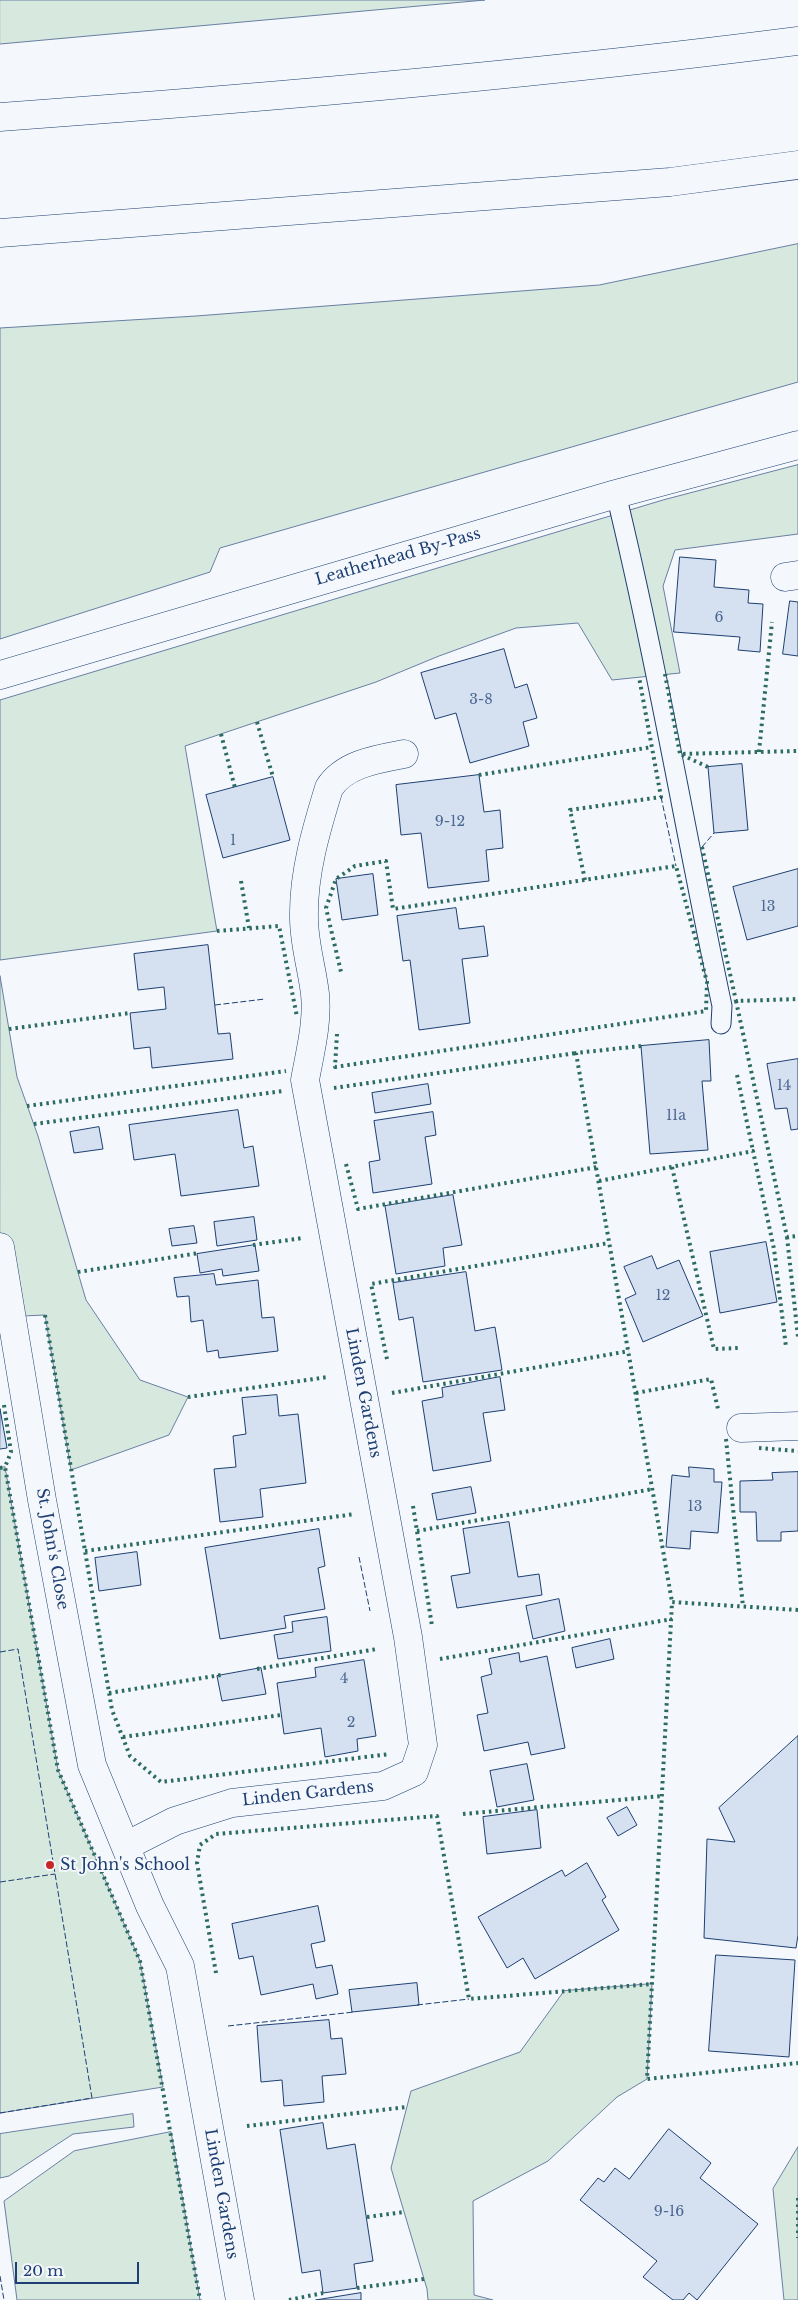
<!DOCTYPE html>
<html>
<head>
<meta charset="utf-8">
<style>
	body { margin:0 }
	#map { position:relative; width:798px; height:2300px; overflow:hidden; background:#f4f7fb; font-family:"Libre Baskerville",serif }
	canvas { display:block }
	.scale { position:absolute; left:15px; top:2262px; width:124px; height:22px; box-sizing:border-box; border:2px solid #1d3f73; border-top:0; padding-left:6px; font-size:15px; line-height:18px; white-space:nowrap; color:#1d3f73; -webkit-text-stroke:4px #f4f7fb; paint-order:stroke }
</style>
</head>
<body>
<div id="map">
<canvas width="798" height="2300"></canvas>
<div class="scale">20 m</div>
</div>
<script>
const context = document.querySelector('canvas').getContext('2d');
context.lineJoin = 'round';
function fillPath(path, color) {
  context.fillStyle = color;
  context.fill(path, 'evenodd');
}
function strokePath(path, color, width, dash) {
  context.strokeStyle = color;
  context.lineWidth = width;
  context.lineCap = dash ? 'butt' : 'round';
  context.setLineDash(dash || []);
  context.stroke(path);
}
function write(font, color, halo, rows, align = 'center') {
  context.font = font + ' "Libre Baskerville",serif';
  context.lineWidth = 4;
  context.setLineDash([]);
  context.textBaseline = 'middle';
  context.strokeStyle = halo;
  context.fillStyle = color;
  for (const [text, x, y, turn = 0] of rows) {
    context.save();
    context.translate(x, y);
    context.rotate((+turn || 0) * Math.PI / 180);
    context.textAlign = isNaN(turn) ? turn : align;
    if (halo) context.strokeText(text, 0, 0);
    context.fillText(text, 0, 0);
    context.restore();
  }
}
const green = new Path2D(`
	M 0,0 L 485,0 L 0,44 Z
	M 798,244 L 798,382 L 220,548 L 210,572 L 0,639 L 0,328 L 196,316 L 599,285 Z
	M 798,465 L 798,534 L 675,550 L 663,586 L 680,673 L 612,680 L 578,623 L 516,628 L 439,656 L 376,682 L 185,746 L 217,931 L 0,960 L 0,700 L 663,500 Z
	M 0,976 L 17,1077 L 38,1136 L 86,1300 L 140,1380 L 188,1397 L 169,1435 L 71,1470 L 45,1315 L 0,1317 Z
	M 5,1467 L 58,1770 L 140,1961 L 163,2087 L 0,2113 L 0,1468 Z
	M 652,1984 L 647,2079 L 617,2097 L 548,2161 L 473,2201 L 474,2295 L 493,2300 L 428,2300 L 427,2289 L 391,2168 L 411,2091 L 520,2052 L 564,1991 Z
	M 133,2114 L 134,2127 L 73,2134 L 9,2176 L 0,2178 L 0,2134 Z
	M 171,2132 L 200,2300 L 17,2300 L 4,2201 L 74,2151 Z
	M 798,2147 L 798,2300 L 784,2300 L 773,2189 Z`);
const building = new Path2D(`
	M 680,557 L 716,560 L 714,587 L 749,590 L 748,603 L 763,604 L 760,652 L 738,650 L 740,637 L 674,632 Z
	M 790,601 L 798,602 L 798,656 L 783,654 Z
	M 504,649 L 515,688 L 527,684 L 537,718 L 523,722 L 529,746 L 470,763 L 456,713 L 435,719 L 421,673 Z
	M 742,764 L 748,830 L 714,833 L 708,767 Z
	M 479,775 L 484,812 L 500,810 L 503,848 L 486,850 L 489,881 L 428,888 L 421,833 L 401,835 L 396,785 Z
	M 273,777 L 290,840 L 223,858 L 206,795 Z
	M 798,869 L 798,926 L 747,940 L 733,887 Z
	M 373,874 L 378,915 L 342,920 L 336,879 Z
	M 456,908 L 459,929 L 484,926 L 488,956 L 462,959 L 470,1023 L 419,1030 L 410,960 L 403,961 L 397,916 Z
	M 208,945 L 218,1034 L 230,1033 L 233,1059 L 152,1068 L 150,1047 L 134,1049 L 130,1013 L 166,1009 L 164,987 L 138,990 L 134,954 Z
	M 709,1040 L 711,1081 L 702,1081 L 708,1150 L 650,1154 L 641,1046 Z
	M 798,1059 L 798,1129 L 791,1130 L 787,1108 L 775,1109 L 767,1064 Z
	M 428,1084 L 431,1104 L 375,1113 L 372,1093 Z
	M 238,1110 L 244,1148 L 253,1146 L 259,1186 L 181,1196 L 175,1154 L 134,1160 L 129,1125 Z
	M 433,1112 L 436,1135 L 425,1137 L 432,1184 L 373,1193 L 369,1162 L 380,1160 L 374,1121 Z
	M 99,1127 L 103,1149 L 74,1153 L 70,1132 Z
	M 453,1195 L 462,1245 L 443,1248 L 445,1266 L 396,1274 L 385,1206 Z
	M 254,1217 L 257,1240 L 217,1246 L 214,1222 Z
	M 194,1226 L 197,1243 L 172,1246 L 169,1229 Z
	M 766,1242 L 777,1302 L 720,1313 L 710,1252 Z
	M 255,1245 L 259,1271 L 223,1276 L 222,1269 L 200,1273 L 197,1254 Z
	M 652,1256 L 657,1269 L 679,1260 L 703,1316 L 643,1342 L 625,1299 L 636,1294 L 624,1267 Z
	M 466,1272 L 475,1331 L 495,1327 L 502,1370 L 423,1382 L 413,1317 L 399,1320 L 393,1283 Z
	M 214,1274 L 216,1285 L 258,1280 L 262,1318 L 274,1317 L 278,1351 L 219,1358 L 218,1350 L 207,1352 L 203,1320 L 191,1322 L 189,1296 L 177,1297 L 174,1278 Z
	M 500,1377 L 505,1410 L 483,1413 L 491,1461 L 433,1471 L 422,1401 L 443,1397 L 442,1388 Z
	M 277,1395 L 279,1416 L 298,1414 L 306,1483 L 260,1489 L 263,1517 L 220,1522 L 214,1469 L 236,1467 L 233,1436 L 246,1434 L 242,1398 Z
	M 0,1409 L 7,1448 L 0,1449 Z
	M 689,1467 L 714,1469 L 714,1482 L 722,1482 L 718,1533 L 691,1531 L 690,1549 L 666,1547 L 672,1475 L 689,1477 Z
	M 798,1472 L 798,1531 L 781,1532 L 781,1541 L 757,1541 L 756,1512 L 740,1512 L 740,1481 L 773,1480 L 772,1473 Z
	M 471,1487 L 476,1513 L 437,1520 L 432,1494 Z
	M 509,1522 L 518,1577 L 539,1574 L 542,1595 L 457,1608 L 451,1576 L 470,1573 L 463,1529 Z
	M 319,1529 L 325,1566 L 318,1568 L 325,1609 L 284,1616 L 286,1628 L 220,1639 L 205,1548 Z
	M 137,1552 L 141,1585 L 99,1591 L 95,1558 Z
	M 559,1599 L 565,1631 L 533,1639 L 526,1606 Z
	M 327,1617 L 331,1651 L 278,1659 L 274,1635 L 293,1632 L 292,1622 Z
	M 610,1639 L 614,1659 L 576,1668 L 572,1648 Z
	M 519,1653 L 520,1662 L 547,1656 L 565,1748 L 531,1755 L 528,1742 L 484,1751 L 477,1715 L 488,1713 L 481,1677 L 492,1674 L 489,1659 Z
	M 364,1660 L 376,1736 L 357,1739 L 358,1751 L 325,1757 L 321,1728 L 284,1734 L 277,1683 L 316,1677 L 315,1668 Z
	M 261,1668 L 266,1694 L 222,1701 L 217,1676 Z
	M 798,1736 L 798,1935 L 796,1948 L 704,1938 L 707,1839 L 735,1842 L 719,1808 Z
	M 527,1764 L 534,1800 L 497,1807 L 490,1771 Z
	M 627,1807 L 637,1825 L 618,1836 L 607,1818 Z
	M 537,1810 L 541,1848 L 487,1854 L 483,1817 Z
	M 587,1863 L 606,1897 L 602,1900 L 619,1930 L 535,1979 L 523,1958 L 507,1968 L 478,1917 L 562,1870 L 565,1876 Z
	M 318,1906 L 325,1941 L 311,1944 L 316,1968 L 332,1965 L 338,1994 L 316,1999 L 313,1984 L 261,1995 L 253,1956 L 239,1959 L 232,1924 Z
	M 716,1955 L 795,1960 L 789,2057 L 709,2051 Z
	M 417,1983 L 419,2005 L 352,2012 L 349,1990 Z
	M 329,2020 L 331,2039 L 342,2038 L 346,2074 L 322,2076 L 324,2102 L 284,2106 L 282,2080 L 261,2082 L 257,2026 Z
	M 323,2123 L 327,2149 L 355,2144 L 373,2261 L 354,2264 L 357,2288 L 323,2293 L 320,2270 L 302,2273 L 280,2130 Z
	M 669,2129 L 711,2163 L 700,2178 L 758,2224 L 697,2300 L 689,2293 L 683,2300 L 673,2300 L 643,2277 L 657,2261 L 580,2200 L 598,2178 L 604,2182 L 615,2168 L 629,2179 Z
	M 361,2293 L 361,2300 L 316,2300 Z`);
const lane = new Path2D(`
	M 616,494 C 657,663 686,836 722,1006 L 721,1024`);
const street = new Path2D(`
	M 785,577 L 798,575
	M 0,1247 L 42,1500 L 92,1765 L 150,1906 L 180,1966 L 240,2300
	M 741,1428 L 798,1426
	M 126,1846 L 175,1821 L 232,1803 L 383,1786 L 414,1772 L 423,1745 L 408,1637 L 305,1080 C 310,1052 318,1022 315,994 C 312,968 304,944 304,918 C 303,874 316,830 329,788 C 344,764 377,759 404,754`);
const highway = new Path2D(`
	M 0,117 C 267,98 533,75 798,41
	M 0,233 L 670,182 L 798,165
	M 0,675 L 616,494 L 798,445`);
const hedge = new Path2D(`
	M 665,674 L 680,754 L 798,751
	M 257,722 L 273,777
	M 221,734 L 235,788
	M 759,752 L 772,622
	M 682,755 L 708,767
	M 479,775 L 652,747
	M 702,847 L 736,1001 L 798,999
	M 585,880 L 570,810 L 661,797 L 639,677
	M 241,881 L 249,928
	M 217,931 L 279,926 L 297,1017
	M 736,1001 L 787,1237 L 798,1236
	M 9,1029 L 130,1013
	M 337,1034 L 335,1067 L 706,1011 L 707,982 L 676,866 L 393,909 L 386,861 L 355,866 L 336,879 L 326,908 L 341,972
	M 641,1046 L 576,1053 L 672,1602
	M 737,1075 L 753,1151
	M 334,1088 L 576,1053
	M 27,1106 L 286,1071
	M 34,1124 L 283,1091
	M 346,1164 L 358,1209 L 597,1167
	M 672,1167 L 714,1349 L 738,1348
	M 599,1181 L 753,1151 L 774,1249 L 786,1347
	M 787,1237 L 798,1337
	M 253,1245 L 303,1238
	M 78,1272 L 199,1253
	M 45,1315 L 112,1710 L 130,1756 L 161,1782 L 390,1754
	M 387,1359 L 371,1284 L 609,1243
	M 392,1393 L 629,1351
	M 636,1393 L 711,1379 L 718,1409
	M 188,1397 L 328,1377
	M 4,1405 L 11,1452 L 5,1467
	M 726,1439 L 743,1607
	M 759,1448 L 798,1451
	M 0,1468 L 5,1467 L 58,1770 L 140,1961 L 200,2300
	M 413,1506 L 432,1626
	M 417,1531 L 653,1489
	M 85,1551 L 355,1514
	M 798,1610 L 672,1602 L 647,2079 L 798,2063
	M 440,1659 L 672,1619
	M 257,1669 L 377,1649
	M 109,1693 L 221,1675
	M 123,1737 L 281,1715
	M 463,1814 L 662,1796
	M 216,1973 L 197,1863 L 200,1845 L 216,1834 L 437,1816 L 469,1999 L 652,1984
	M 247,2126 L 407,2107
	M 798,2198 L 798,2238
	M 367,2217 L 404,2212
	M 357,2288 L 424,2279
	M 289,2300 L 323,2293`);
const fence = new Path2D(`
	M 661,797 L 676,866
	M 702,847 L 714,833
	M 215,1005 L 265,999
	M 359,1557 L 370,1611
	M 0,1652 L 18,1649 L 92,2098 L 0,2113
	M 0,1882 L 55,1874
	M 417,2005 L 469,1999
	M 228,2026 L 354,2012
	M 0,2276 L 4,2300`);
const markers = [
	[50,1865,5,"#c62828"]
];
const numberNames = [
	["6",719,618],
	["3-8",481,700],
	["9-12",450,822],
	["1",233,841],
	["13",768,907],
	["14",784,1086],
	["11a",676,1116],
	["12",663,1296],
	["13",695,1507],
	["4",344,1679],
	["2",351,1723],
	["9-16",669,2212]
];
const streetNames = [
	["Leatherhead By-Pass",398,557,-16],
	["Linden Gardens",363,1393,79],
	["St. John's Close",52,1549,80],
	["Linden Gardens",308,1794,-6],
	["Linden Gardens",221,2194,80]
];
const poiNames = [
	["St John's School",60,1865]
];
fillPath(green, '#d7e8df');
strokePath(green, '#687fa3', 1);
fillPath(building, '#d5e0f0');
strokePath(building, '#1d3f73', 1);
strokePath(lane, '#1d3f73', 21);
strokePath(street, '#1d3f73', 29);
strokePath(highway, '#1d3f73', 29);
strokePath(lane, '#f4f7fb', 19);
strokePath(street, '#f4f7fb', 28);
strokePath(highway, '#f4f7fb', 28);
strokePath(hedge, '#2c6c60', 4, [2.5, 4]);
strokePath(fence, '#1d3f73', 1, [6, 2.5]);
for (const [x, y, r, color] of markers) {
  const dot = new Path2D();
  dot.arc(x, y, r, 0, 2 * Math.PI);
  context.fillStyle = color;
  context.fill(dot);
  strokePath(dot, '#f4f7fb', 2);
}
write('14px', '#4b6792', null, numberNames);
write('16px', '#1d3f73', '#f4f7fb', streetNames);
write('16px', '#1d3f73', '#f4f7fb', poiNames, 'left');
</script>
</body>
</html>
